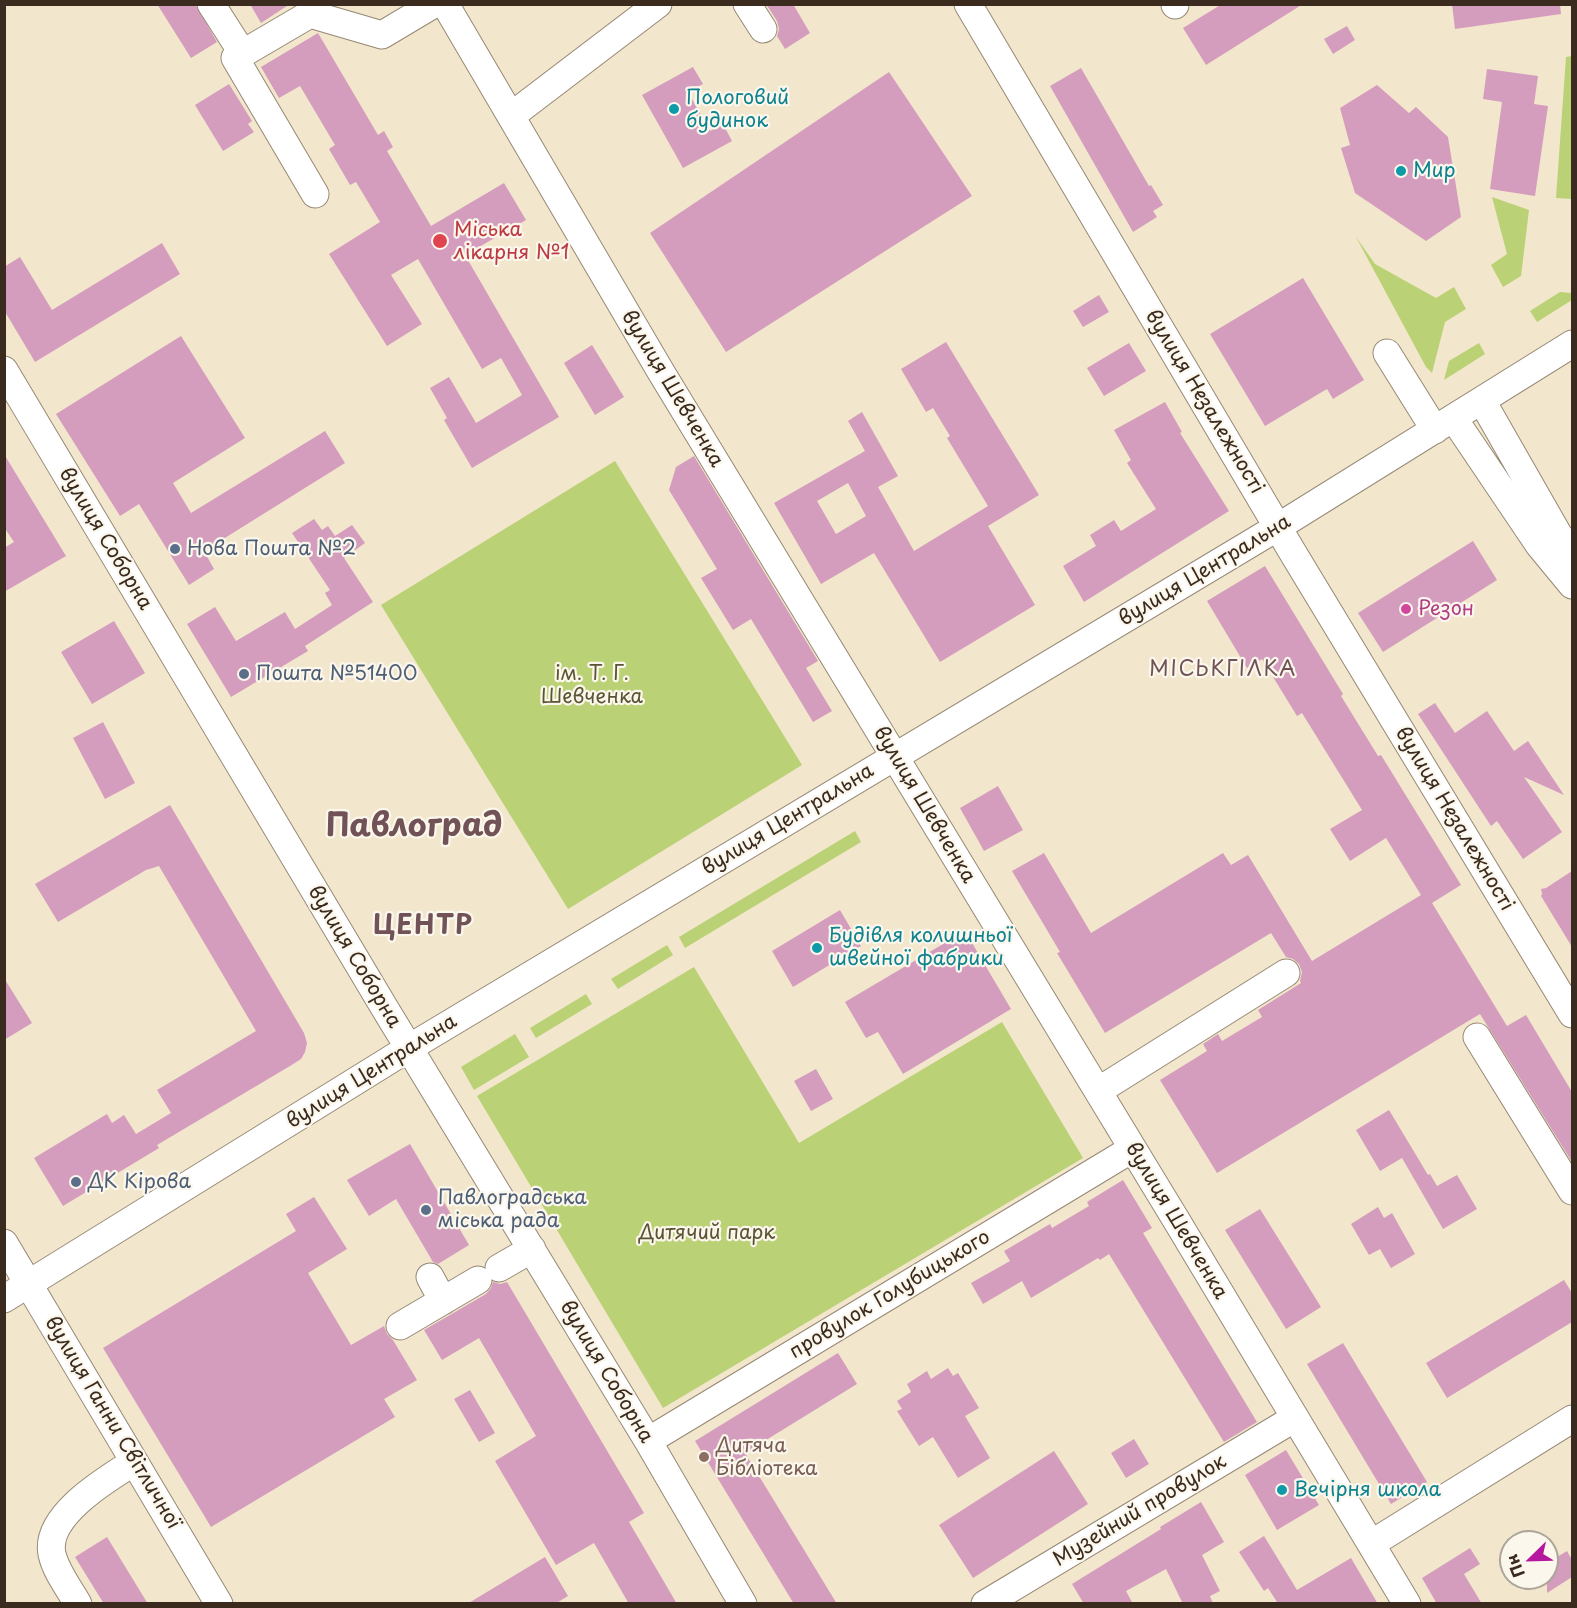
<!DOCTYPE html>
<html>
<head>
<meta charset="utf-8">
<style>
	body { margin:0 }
	#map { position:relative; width:1577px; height:1608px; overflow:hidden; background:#f2e6cc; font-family:"Playpen Sans",sans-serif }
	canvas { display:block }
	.frame { position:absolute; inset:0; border:6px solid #3b2a1e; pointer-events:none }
	.north { position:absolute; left:1499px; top:1530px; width:60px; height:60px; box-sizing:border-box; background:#fbf7ec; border:2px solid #aea59a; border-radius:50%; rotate:247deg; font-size:16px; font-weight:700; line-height:24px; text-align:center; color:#3b2a1e }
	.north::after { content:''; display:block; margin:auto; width:21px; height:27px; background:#b5179e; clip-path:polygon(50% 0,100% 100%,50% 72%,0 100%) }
</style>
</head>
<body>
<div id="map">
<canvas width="1577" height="1608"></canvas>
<div class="frame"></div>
<div class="north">Пн</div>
</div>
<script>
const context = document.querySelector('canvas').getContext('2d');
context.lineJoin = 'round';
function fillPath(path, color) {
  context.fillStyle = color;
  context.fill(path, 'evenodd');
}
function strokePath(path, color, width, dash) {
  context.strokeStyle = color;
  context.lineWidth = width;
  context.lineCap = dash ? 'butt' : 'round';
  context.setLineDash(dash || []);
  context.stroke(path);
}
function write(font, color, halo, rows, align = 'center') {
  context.font = font + ' "Playpen Sans",sans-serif';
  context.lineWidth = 4.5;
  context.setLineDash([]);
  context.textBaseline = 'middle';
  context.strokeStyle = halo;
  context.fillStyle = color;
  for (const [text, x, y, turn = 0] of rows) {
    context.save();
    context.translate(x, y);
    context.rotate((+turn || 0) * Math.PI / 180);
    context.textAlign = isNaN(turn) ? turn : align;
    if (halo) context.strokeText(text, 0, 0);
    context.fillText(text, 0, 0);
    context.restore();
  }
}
const green = new Path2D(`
	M 1572,56 L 1572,199 L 1556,198 L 1566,57 Z
	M 1492,197 L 1529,210 L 1521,276 L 1503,287 L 1491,265 L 1507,254 Z
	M 1356,237 L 1375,264 L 1436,298 L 1454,287 L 1466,309 L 1445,322 L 1432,373 L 1426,367 Z
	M 1560,292 L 1572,293 L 1572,300 L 1537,322 L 1530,311 Z
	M 1479,343 L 1485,354 L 1444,380 L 1449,361 Z
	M 615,461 L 802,765 L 568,909 L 381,605 Z
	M 855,831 L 861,842 L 685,948 L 679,937 Z
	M 667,945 L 673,955 L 618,989 L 611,979 Z
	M 694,967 L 799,1143 L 1002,1022 L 1083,1158 L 663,1408 L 477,1096 Z
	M 586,994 L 592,1004 L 536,1038 L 530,1028 Z
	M 515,1034 L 529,1057 L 474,1090 L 461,1067 Z`);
const building = new Path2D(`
	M 157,4 L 195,4 L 217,42 L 191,58 Z
	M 250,4 L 290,4 L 261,23 Z
	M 766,4 L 793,4 L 810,33 L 785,49 L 777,36 L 779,29 L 777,21 Z
	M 1222,4 L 1303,4 L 1206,65 L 1183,28 Z
	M 1452,4 L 1560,4 L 1561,14 L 1455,29 Z
	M 1347,26 L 1355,40 L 1333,54 L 1324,39 Z
	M 318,33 L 378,135 L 384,131 L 393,147 L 387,151 L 431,226 L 504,183 L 526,220 L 465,255 L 559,417 L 472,468 L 444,420 L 447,418 L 430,388 L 449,377 L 476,423 L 522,395 L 501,358 L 482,369 L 418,259 L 391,275 L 422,324 L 387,346 L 329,254 L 380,222 L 356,182 L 350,185 L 329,149 L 335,145 L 300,86 L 279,98 L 261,67 Z
	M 693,67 L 703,84 L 688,92 L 710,131 L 723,124 L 732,141 L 683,168 L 642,95 Z
	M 1081,68 L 1149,186 L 1151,185 L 1163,205 L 1153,211 L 1157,217 L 1133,232 L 1050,86 Z
	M 1487,69 L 1538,76 L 1534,104 L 1548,106 L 1535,196 L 1490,189 L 1502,102 L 1483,99 Z
	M 889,72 L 972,196 L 726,352 L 650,233 Z
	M 229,84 L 252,121 L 248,124 L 254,132 L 223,151 L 195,105 Z
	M 1377,85 L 1409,113 L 1416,107 L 1448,137 L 1461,217 L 1426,241 L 1355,193 L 1341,148 L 1350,145 L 1340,108 Z
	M 162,243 L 180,274 L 35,362 L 4,310 L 4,267 L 20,257 L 52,310 Z
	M 1303,278 L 1364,380 L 1333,399 L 1327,389 L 1265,426 L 1210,334 Z
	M 1099,295 L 1109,312 L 1083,327 L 1073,311 Z
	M 181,336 L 245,438 L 173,483 L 191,513 L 325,431 L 345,463 L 204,551 L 214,569 L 189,585 L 139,504 L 120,516 L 56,414 Z
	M 946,342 L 1039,495 L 988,526 L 1035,605 L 940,662 L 874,553 L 821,584 L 774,503 L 865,451 L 848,421 L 862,412 L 898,476 L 878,487 L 914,551 L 988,506 L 947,438 L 950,436 L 933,408 L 926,412 L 901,369 ZM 848,483 L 866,516 L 836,534 L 817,501 Z
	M 1129,343 L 1146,371 L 1104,396 L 1087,368 Z
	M 592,345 L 624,397 L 595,415 L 564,363 Z
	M 1165,402 L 1182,432 L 1180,433 L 1229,511 L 1084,602 L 1063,566 L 1096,546 L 1090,535 L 1114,520 L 1121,531 L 1156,509 L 1127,463 L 1131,460 L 1114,430 Z
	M 4,454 L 66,556 L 4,592 L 4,548 L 14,542 L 4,527 Z
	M 694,456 L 818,661 L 806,668 L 832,711 L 813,722 L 751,619 L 733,630 L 701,578 L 717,569 L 669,490 L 676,467 Z
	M 314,519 L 322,530 L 328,526 L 335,536 L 352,525 L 365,543 L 344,558 L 373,602 L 305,646 L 308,651 L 231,697 L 187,624 L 215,607 L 236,641 L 285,612 L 295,629 L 332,605 L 325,593 L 330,590 L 292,533 Z
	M 1473,541 L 1497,580 L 1383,652 L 1358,613 Z
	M 1265,566 L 1343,694 L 1341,696 L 1378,756 L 1381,755 L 1461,885 L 1432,903 L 1507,1026 L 1526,1015 L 1572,1092 L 1572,1162 L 1480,1014 L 1217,1173 L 1160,1080 L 1207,1051 L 1203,1044 L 1218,1034 L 1222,1041 L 1262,1017 L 1258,1010 L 1301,983 L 1300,981 L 1302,972 L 1299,964 L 1293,959 L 1286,957 L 1271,933 L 1105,1033 L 1057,953 L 1060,952 L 1012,871 L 1044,853 L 1091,933 L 1223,853 L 1231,865 L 1248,855 L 1312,961 L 1421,895 L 1386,838 L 1350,861 L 1330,829 L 1362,810 L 1302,713 L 1297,716 L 1262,659 L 1247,668 L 1207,601 Z
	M 114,621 L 145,673 L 92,704 L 61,652 Z
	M 1435,703 L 1455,733 L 1487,711 L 1514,751 L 1528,741 L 1564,795 L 1524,777 L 1562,832 L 1523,859 L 1497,821 L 1491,826 L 1418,714 Z
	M 103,722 L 135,783 L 105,799 L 73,738 Z
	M 998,786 L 1023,830 L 984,851 L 960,808 Z
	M 170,805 L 304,1033 L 307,1043 L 305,1052 L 301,1059 L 290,1066 L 157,1145 L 159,1148 L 63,1206 L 34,1158 L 107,1114 L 112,1123 L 124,1115 L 136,1134 L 171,1113 L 157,1090 L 256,1031 L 159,866 L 146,870 L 58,922 L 35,884 Z
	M 1572,871 L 1572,947 L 1541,896 L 1542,894 L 1541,889 L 1546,888 Z
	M 840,910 L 861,946 L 793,987 L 772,951 Z
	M 965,931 L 1011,1009 L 903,1074 L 878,1032 L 866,1038 L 845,1002 Z
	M 4,978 L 32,1023 L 4,1040 Z
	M 816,1069 L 833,1099 L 811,1111 L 794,1081 Z
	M 1389,1110 L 1428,1175 L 1430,1174 L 1437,1186 L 1457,1175 L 1477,1209 L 1443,1229 L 1402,1158 L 1380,1171 L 1356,1130 Z
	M 410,1144 L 469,1245 L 438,1264 L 433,1262 L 396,1199 L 369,1216 L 347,1180 Z
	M 1123,1180 L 1152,1228 L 1143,1233 L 1257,1422 L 1224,1442 L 1109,1254 L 1100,1260 L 1098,1258 L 1031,1298 L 1022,1281 L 983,1304 L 971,1283 L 1010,1261 L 1004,1251 L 1050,1224 L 1052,1228 L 1089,1206 L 1087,1202 Z
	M 314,1197 L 347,1249 L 308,1273 L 351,1345 L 384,1326 L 387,1334 L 393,1340 L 417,1380 L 384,1399 L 395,1417 L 211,1527 L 103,1348 L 296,1231 L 286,1214 Z
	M 1378,1207 L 1384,1218 L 1392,1213 L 1415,1254 L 1391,1268 L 1380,1249 L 1369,1255 L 1351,1224 Z
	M 1260,1209 L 1321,1307 L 1286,1329 L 1225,1230 Z
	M 1564,1280 L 1572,1293 L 1572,1322 L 1447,1398 L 1426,1363 Z
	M 493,1282 L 500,1284 L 507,1282 L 644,1513 L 629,1522 L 677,1604 L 629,1604 L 594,1543 L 556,1565 L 495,1461 L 536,1436 L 479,1338 L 442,1360 L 424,1330 L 486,1294 L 491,1288 Z
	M 1343,1343 L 1427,1482 L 1391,1504 L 1307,1364 Z
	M 838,1353 L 857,1384 L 745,1453 L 837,1604 L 794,1604 L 695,1441 Z
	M 948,1368 L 953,1376 L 958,1373 L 979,1408 L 965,1416 L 990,1458 L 958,1478 L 933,1437 L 919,1446 L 897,1411 L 902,1409 L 897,1401 L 911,1392 L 907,1384 L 927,1371 L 931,1379 Z
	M 470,1390 L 495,1433 L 479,1442 L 454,1399 Z
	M 1134,1439 L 1149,1464 L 1126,1478 L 1111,1453 Z
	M 1286,1450 L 1319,1505 L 1277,1530 L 1245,1475 Z
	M 1054,1451 L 1088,1504 L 973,1578 L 939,1525 Z
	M 1201,1502 L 1224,1542 L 1202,1555 L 1220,1591 L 1210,1596 L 1213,1604 L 1183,1604 L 1166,1569 L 1126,1591 L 1133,1604 L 1084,1604 L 1072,1584 L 1161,1529 L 1160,1527 Z
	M 1264,1536 L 1297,1590 L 1351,1558 L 1378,1604 L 1275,1604 L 1277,1602 L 1268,1588 L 1264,1591 L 1239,1552 Z
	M 107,1537 L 148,1604 L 104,1604 L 75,1557 Z
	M 1470,1548 L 1480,1564 L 1464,1574 L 1482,1604 L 1437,1604 L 1422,1578 Z
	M 1567,1551 L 1572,1560 L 1572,1577 L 1547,1593 L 1547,1563 Z
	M 545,1557 L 568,1596 L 555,1604 L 467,1604 Z`);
const minor = new Path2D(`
	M 211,4 L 243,54
	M 445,4 L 661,372 L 1178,1223 L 1407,1604
	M 747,4 L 763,29
	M 968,4 L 1293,553 L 1572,1014
	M 1175,5 L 1175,4
	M 511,116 L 658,4
	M 315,194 L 235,58 L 310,14 L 382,35 L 434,4
	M 1387,353 L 1435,430
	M 4,370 L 384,1007 L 648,1441 L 743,1604
	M 1482,401 L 1558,534 L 1572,553
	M 1454,419 L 1539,545 L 1572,585
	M 1477,1037 L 1572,1191
	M 1098,1091 L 1286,973
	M 4,1243 L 219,1604
	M 499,1268 L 532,1249
	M 430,1277 L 443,1301
	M 4,1299 L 409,1048 L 1278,527 L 1572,344
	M 400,1326 L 478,1280
	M 648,1441 L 1132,1149
	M 1371,1544 L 1572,1419
	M 78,1604 C 69,1588 56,1572 52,1554 C 44,1516 107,1479 134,1462
	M 985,1604 L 1295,1418`);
const markers = [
	[674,109,6,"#0f9aa8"],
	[1401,171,6,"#0f9aa8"],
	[440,241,8,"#e0444e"],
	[175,549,6,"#5c6f8a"],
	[1406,609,6,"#d1479c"],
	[244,674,6,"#5c6f8a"],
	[817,948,6,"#0f9aa8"],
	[76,1182,6,"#5c6f8a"],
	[426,1210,6,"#5c6f8a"],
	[704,1457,6,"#8d6e63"],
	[1282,1490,6,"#0f9aa8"]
];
const cultureNames = [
	["Пологовий",686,98],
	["будинок",686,121],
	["Мир",1413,171],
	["Будівля колишньої",829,936],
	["швейної фабрики",829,959],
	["Вечірня школа",1294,1490]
];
const healthNames = [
	["Міська",454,230],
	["лікарня №1",454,253]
];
const streetNames = [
	["вулиця Шевченка",672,389,59],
	["вулиця Незалежності",1204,402,59],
	["вулиця Соборна",105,539,59],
	["вулиця Центральна",1205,571,-31],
	["вулиця Шевченка",924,805,59],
	["вулиця Незалежності",1454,819,59],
	["вулиця Центральна",788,820,-31],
	["вулиця Соборна",354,957,59],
	["вулиця Центральна",372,1072,-32],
	["вулиця Шевченка",1176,1221,59],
	["провулок Голубицького",890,1295,-31],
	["вулиця Соборна",606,1372,59],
	["вулиця Ганни Світличної",112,1423,59],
	["Музейний провулок",1140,1511,-31]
];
const serviceNames = [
	["Нова Пошта №2",187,549],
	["Пошта №51400",256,674],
	["ДК Кірова",88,1182],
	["Павлоградська",438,1198],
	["міська рада",438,1221]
];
const hotelNames = [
	["Резон",1418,609]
];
const parkNames = [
	["ім. Т. Г.",592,674],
	["Шевченка",592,697],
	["Дитячий парк",707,1233]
];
const educationNames = [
	["Дитяча",716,1446],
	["Бiблiотека",716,1469]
];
const neighbourhoodNames = [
	["МІСЬКГІЛКА",1223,670]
];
const districtNames = [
	["ЦЕНТР",423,927]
];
const townNames = [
	["Павлоград",414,827]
];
fillPath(green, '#bbd175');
fillPath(building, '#d59dbd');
strokePath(minor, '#968875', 29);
strokePath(minor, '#fff', 27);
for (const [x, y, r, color] of markers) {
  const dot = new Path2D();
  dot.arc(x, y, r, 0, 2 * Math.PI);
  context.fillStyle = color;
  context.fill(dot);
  strokePath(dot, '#fbf7ec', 2);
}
write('20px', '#0d838f', '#fbf7ec', cultureNames, 'left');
write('20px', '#be3a42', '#fbf7ec', healthNames, 'left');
write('20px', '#3b2a1e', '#fbf7ec', streetNames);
write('20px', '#4e5e75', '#fbf7ec', serviceNames, 'left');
write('20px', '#b23c85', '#fbf7ec', hotelNames, 'left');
write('20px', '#5b5434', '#fbf7ec', parkNames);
write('20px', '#785e54', '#fbf7ec', educationNames, 'left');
context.letterSpacing = '1.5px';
write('21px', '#715256', '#fbf7ec', neighbourhoodNames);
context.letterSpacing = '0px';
context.letterSpacing = '1.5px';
write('bold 26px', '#715256', '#fbf7ec', districtNames);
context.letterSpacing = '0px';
write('bold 32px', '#715256', '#fbf7ec', townNames);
</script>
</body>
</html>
